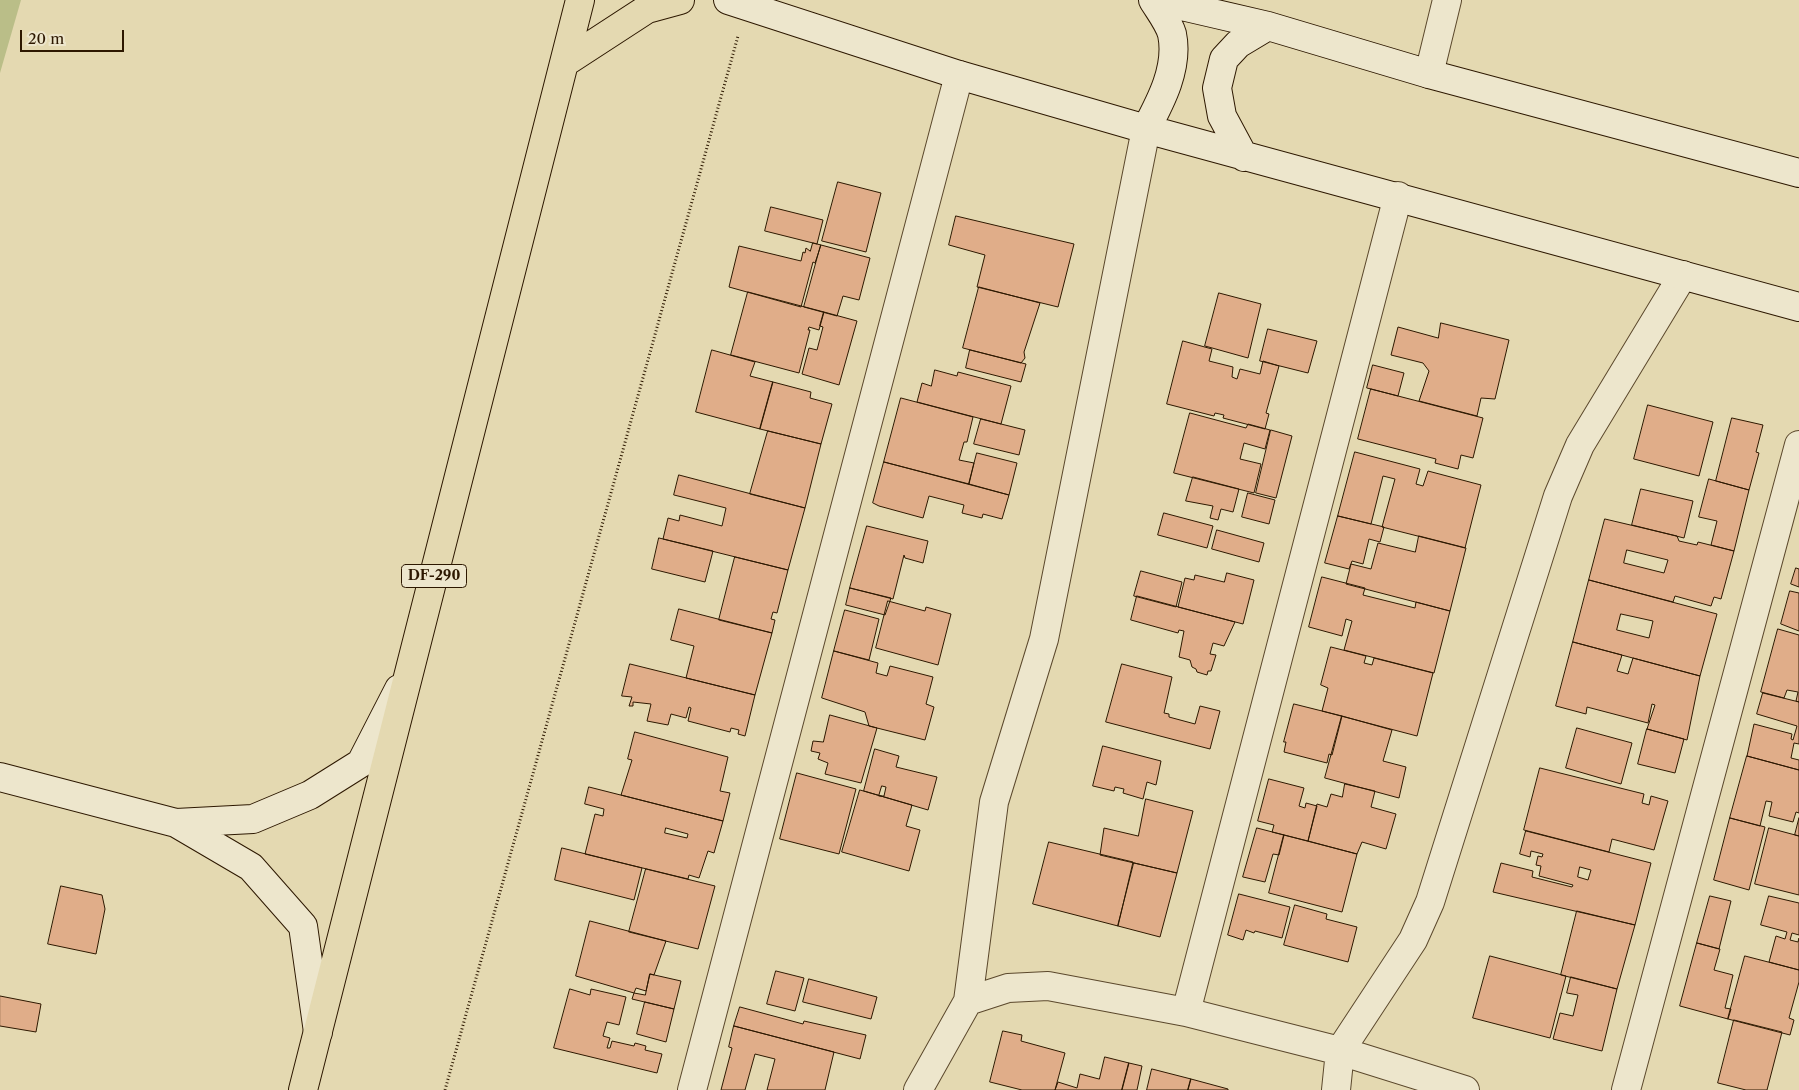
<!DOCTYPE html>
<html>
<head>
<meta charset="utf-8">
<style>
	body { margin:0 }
	#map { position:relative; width:1799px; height:1090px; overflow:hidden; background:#e4d9b1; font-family:"Libre Caslon Text",serif }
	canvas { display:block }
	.scale { position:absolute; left:20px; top:30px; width:104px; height:22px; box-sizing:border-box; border:2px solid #2d1800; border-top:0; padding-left:6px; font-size:15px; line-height:18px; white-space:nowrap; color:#2d1800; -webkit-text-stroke:4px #ede6cc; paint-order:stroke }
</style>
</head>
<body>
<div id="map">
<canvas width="1799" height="1090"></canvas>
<div class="scale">20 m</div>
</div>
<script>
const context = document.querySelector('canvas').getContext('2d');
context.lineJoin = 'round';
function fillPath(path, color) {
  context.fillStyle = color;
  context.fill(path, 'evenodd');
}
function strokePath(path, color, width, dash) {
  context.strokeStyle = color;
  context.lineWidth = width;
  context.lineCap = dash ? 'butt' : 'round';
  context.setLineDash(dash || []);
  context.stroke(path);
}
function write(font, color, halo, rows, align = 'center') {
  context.font = font + ' "Libre Caslon Text",serif';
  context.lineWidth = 5;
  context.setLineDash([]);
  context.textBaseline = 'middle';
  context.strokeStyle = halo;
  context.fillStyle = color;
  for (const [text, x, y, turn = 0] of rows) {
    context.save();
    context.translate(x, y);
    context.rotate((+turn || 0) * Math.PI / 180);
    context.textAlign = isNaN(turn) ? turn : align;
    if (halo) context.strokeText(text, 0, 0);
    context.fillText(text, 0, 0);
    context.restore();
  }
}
const green = new Path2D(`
	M 0,0 L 21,0 L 0,73 Z`);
const building = new Path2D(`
	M 838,182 L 881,193 L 866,252 L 822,241 Z
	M 771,207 L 823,220 L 817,244 L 765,231 Z
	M 956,216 L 1074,244 L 1058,307 L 977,287 L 985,255 L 949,245 Z
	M 813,243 L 821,245 L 815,263 L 813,262 L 801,307 L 729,287 L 739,246 L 801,261 L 803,252 L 805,253 L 806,248 L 810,251 Z
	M 821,245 L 870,258 L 859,300 L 843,296 L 837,316 L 804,307 Z
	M 979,287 L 1040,303 L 1024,352 L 1025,358 L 1021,363 L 963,348 Z
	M 748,292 L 824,312 L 819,330 L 809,327 L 808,330 L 810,330 L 799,373 L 731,355 Z
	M 1219,293 L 1261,304 L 1248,358 L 1205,346 Z
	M 824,312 L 857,321 L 839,385 L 802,374 L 809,348 L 817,350 L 823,327 L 820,326 Z
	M 1441,323 L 1509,340 L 1495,399 L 1481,398 L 1477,416 L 1419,401 L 1429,371 L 1423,363 L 1391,355 L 1398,327 L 1438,338 Z
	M 1268,329 L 1317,341 L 1308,373 L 1260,361 Z
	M 1183,341 L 1212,349 L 1209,361 L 1233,367 L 1232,377 L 1237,379 L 1240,369 L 1260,374 L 1263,361 L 1279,366 L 1266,413 L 1269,414 L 1265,429 L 1223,418 L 1224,415 L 1215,413 L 1214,416 L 1167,404 Z
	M 712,350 L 755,362 L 750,376 L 773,382 L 760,429 L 696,412 Z
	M 970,350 L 1026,364 L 1021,382 L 966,368 Z
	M 1373,365 L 1404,373 L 1398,396 L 1367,388 Z
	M 935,370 L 957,376 L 958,372 L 1011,386 L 1001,424 L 917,402 L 922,383 L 931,386 Z
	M 773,382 L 811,392 L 810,398 L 832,404 L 821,444 L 760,429 Z
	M 1371,389 L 1483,418 L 1473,458 L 1461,455 L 1458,469 L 1435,463 L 1436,459 L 1358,439 Z
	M 901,398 L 973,417 L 967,442 L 964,442 L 959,460 L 974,463 L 969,484 L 884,462 Z
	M 1648,405 L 1713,422 L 1699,476 L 1634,459 Z
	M 1190,413 L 1246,428 L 1248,424 L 1270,430 L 1265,449 L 1244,443 L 1240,459 L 1261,464 L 1254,493 L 1174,473 Z
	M 1732,418 L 1763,425 L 1756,452 L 1759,453 L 1749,490 L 1716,481 Z
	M 981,419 L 1025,430 L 1019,455 L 974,444 Z
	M 1271,430 L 1292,436 L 1276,498 L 1256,493 Z
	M 768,431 L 821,444 L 805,508 L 750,494 Z
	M 1355,452 L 1420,469 L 1416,484 L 1423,486 L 1428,471 L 1481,485 L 1465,548 L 1382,527 L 1395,479 L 1383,476 L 1371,524 L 1338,516 Z
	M 977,453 L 1017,463 L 1009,495 L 969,484 Z
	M 884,462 L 1009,495 L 1002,519 L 983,514 L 982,518 L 962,513 L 964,505 L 929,496 L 923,518 L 879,506 L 873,503 Z
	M 679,475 L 805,508 L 788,570 L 663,539 L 668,518 L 679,521 L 680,515 L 722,526 L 726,508 L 674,495 Z
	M 1193,477 L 1239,489 L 1233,512 L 1221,509 L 1218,520 L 1210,518 L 1213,506 L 1186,501 Z
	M 1709,479 L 1749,490 L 1734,551 L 1711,545 L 1717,521 L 1699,517 Z
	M 1641,489 L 1693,501 L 1684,538 L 1632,525 Z
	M 1248,493 L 1275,500 L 1269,524 L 1242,517 Z
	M 1164,513 L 1213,526 L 1207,548 L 1158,535 Z
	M 1338,516 L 1384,527 L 1380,542 L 1369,539 L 1363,564 L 1352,561 L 1349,569 L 1325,563 Z
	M 1605,519 L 1677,536 L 1679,541 L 1697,545 L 1698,542 L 1734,551 L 1721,599 L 1714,597 L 1711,606 L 1675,596 L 1673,602 L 1589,580 ZM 1627,550 L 1668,560 L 1664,573 L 1624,563 Z
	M 867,526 L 928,541 L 923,563 L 905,558 L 904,555 L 893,599 L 850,588 Z
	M 1217,530 L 1264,543 L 1259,562 L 1212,549 Z
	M 1419,536 L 1466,548 L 1450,611 L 1346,584 L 1351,564 L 1371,569 L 1378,543 L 1415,552 Z
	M 659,538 L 713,551 L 705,582 L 652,569 Z
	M 735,557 L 788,570 L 777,613 L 773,612 L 771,619 L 775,620 L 772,633 L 719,620 Z
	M 1796,568 L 1799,569 L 1799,587 L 1791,584 Z
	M 1141,571 L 1182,582 L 1176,607 L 1134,596 Z
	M 1227,573 L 1254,580 L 1243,624 L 1178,607 L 1185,578 L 1194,580 L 1195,575 L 1224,582 Z
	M 1322,577 L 1365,588 L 1363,595 L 1415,608 L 1416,602 L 1450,611 L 1434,673 L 1344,650 L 1352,621 L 1346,619 L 1342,636 L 1309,627 Z
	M 1589,580 L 1717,614 L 1700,676 L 1573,642 ZM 1621,614 L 1653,621 L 1649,638 L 1617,630 Z
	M 850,588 L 891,598 L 885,615 L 846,605 Z
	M 1790,591 L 1799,593 L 1799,631 L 1781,624 Z
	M 1137,596 L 1235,622 L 1224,646 L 1213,643 L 1210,654 L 1216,655 L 1211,671 L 1208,671 L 1207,675 L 1197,672 L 1196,669 L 1192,667 L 1190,660 L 1179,657 L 1184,631 L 1179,630 L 1178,633 L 1131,620 Z
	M 888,601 L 925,611 L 926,607 L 951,614 L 938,665 L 876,648 Z
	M 679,609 L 772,633 L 755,695 L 686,678 L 694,646 L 671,640 Z
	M 845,610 L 879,619 L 869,660 L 834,651 Z
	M 1778,629 L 1799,635 L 1799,702 L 1796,701 L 1798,692 L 1787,690 L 1784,698 L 1761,692 Z
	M 1573,642 L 1622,655 L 1617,671 L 1628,674 L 1633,658 L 1700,676 L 1687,740 L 1647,729 L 1655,705 L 1652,704 L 1648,723 L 1587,707 L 1586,714 L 1556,706 Z
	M 1331,647 L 1366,656 L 1364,663 L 1372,665 L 1374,658 L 1433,673 L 1417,736 L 1322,711 L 1328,688 L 1321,685 Z
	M 834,651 L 878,663 L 876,673 L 887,676 L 890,666 L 933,677 L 926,704 L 934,707 L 925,740 L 869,726 L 865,712 L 822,698 Z
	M 630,664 L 755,695 L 745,736 L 738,734 L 739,730 L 731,728 L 730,732 L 688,721 L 691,708 L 689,707 L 686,718 L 671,714 L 668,725 L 647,721 L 651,704 L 633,702 L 633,706 L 629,706 L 632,697 L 622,696 Z
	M 1122,664 L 1172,677 L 1164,713 L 1169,714 L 1169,717 L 1195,724 L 1200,706 L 1220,711 L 1210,749 L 1106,722 Z
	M 1763,693 L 1799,702 L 1799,744 L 1794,743 L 1791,758 L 1799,760 L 1799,770 L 1747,756 L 1754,724 L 1792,734 L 1791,739 L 1793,740 L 1797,726 L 1757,714 Z
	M 1294,704 L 1342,716 L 1332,755 L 1329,754 L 1327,763 L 1284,752 L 1286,742 L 1284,742 Z
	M 830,715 L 877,728 L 861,783 L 825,774 L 828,763 L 818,759 L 820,753 L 811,751 L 813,741 L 823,742 Z
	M 1342,716 L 1392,730 L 1383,761 L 1406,767 L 1399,798 L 1325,778 Z
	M 1577,728 L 1632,743 L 1621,784 L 1566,768 Z
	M 1647,729 L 1684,739 L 1675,773 L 1638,764 Z
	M 635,732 L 728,757 L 720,791 L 730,793 L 723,821 L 621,795 L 632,760 L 628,759 Z
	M 1103,746 L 1161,761 L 1156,785 L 1147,782 L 1143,799 L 1123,793 L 1124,789 L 1115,787 L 1114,791 L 1093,786 Z
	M 875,749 L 899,756 L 896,767 L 937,777 L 928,810 L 864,791 ZM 882,786 L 886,787 L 884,796 L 879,796 Z
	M 1747,756 L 1799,770 L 1799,813 L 1796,812 L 1793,822 L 1769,816 L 1772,802 L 1766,801 L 1760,826 L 1730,818 Z
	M 1540,768 L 1644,794 L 1642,803 L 1649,805 L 1651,796 L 1668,801 L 1654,850 L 1612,839 L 1609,852 L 1524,830 Z
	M 797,773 L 856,789 L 839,854 L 780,839 Z
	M 1269,779 L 1304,788 L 1299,806 L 1305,808 L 1306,803 L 1317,806 L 1308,841 L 1272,832 L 1274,825 L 1258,821 Z
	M 1345,784 L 1375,791 L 1371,807 L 1396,814 L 1386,849 L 1362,842 L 1357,854 L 1308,841 L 1317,804 L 1327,807 L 1331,794 L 1342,797 Z
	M 589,787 L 723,821 L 714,853 L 708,851 L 699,878 L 689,875 L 688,879 L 585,854 L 595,814 L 603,816 L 604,809 L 585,804 ZM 666,828 L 688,834 L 687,838 L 665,833 Z
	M 860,790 L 912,805 L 906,826 L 920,830 L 909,871 L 842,852 Z
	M 1146,799 L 1193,811 L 1177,873 L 1100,855 L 1104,828 L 1138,836 Z
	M 1730,818 L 1765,827 L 1749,890 L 1714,880 Z
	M 1799,818 L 1799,836 L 1795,835 Z
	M 1257,828 L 1284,835 L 1279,855 L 1273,854 L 1265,882 L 1243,877 Z
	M 1769,828 L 1799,836 L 1799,895 L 1755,884 Z
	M 1526,831 L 1651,863 L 1635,925 L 1493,892 L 1501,863 L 1533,871 L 1532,877 L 1572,887 L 1573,885 L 1539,876 L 1541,866 L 1536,865 L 1538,856 L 1542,857 L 1543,854 L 1531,851 L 1530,857 L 1520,854 ZM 1580,867 L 1591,870 L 1588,880 L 1578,877 Z
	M 1284,835 L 1357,854 L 1342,912 L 1269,893 Z
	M 1049,842 L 1133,862 L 1118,926 L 1033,904 Z
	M 562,848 L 642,868 L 634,900 L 555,880 Z
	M 1134,863 L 1177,873 L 1160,937 L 1118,926 Z
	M 646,869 L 715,886 L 698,949 L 629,932 Z
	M 61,886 L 102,895 L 105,909 L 96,954 L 48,944 Z
	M 1239,894 L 1290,907 L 1282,938 L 1255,931 L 1254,933 L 1246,930 L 1243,940 L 1228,935 Z
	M 1710,896 L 1731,901 L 1719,949 L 1697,943 Z
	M 1769,896 L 1799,903 L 1799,935 L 1792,933 L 1790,940 L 1798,942 L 1799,938 L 1799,970 L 1769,962 L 1776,936 L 1785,939 L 1787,932 L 1761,925 Z
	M 1295,905 L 1327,914 L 1326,919 L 1357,927 L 1348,962 L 1284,945 Z
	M 1577,911 L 1635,925 L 1617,989 L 1561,975 Z
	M 590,921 L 666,941 L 654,975 L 650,974 L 646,991 L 636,988 L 634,993 L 576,976 Z
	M 1697,943 L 1720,949 L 1714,970 L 1733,975 L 1725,1008 L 1731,1009 L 1728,1019 L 1680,1006 Z
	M 1490,956 L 1566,976 L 1550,1038 L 1473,1018 Z
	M 1745,956 L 1799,970 L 1799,982 L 1789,1018 L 1794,1020 L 1790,1035 L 1728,1019 Z
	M 776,971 L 804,978 L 795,1011 L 767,1004 Z
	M 650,974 L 681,981 L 674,1009 L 632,999 L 634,993 L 645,995 Z
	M 1571,977 L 1617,989 L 1602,1051 L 1553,1039 L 1560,1013 L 1573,1016 L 1578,995 L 1567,993 Z
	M 809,979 L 877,997 L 871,1019 L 803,1002 Z
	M 570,989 L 590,995 L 591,989 L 626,997 L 619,1025 L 607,1022 L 603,1036 L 610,1038 L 607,1048 L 610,1048 L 612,1041 L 634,1046 L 635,1043 L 646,1046 L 645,1050 L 662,1054 L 657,1073 L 554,1048 Z
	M 0,996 L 41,1004 L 36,1032 L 0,1026 Z
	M 645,1002 L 674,1009 L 666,1042 L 637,1034 Z
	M 740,1007 L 803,1024 L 804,1021 L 866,1035 L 860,1059 L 734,1026 Z
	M 1734,1020 L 1782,1032 L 1767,1090 L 1746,1090 L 1718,1083 Z
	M 734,1026 L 834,1052 L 825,1090 L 767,1090 L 775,1059 L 755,1054 L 745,1090 L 721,1090 L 732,1048 L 729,1047 Z
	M 1003,1031 L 1022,1035 L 1021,1041 L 1065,1053 L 1055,1090 L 1022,1090 L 990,1082 Z
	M 1105,1057 L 1129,1063 L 1122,1090 L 1055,1090 L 1058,1082 L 1077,1088 L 1080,1074 L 1099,1079 Z
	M 1129,1063 L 1142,1066 L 1137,1090 L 1122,1090 Z
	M 1152,1069 L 1191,1079 L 1188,1090 L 1147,1090 Z
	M 1191,1079 L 1228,1089 L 1228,1090 L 1188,1090 Z`);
const path = new Path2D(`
	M 445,1090 L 738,36`);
const street = new Path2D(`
	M 1429,74 L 1447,0
	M 968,1001 L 1008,988 L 1048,986 L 1186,1012 L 1340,1051 L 1465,1090
	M 1186,1012 L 1398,196
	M 692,1090 L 959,75
	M 918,1090 L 968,1001 L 994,802 L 1044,639 L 1146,129
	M 1336,1090 L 1340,1051 L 1413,940 L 1430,902 L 1558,496 L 1580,445 L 1683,275
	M 1626,1090 L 1799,445`);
const secondary = new Path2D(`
	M 728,0 L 959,75 L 1146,129 L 1799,307
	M 1156,0 L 1268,26 L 1429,74 L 1799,173
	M 1146,129 C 1161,101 1179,67 1172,34 C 1169,23 1159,10 1153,0
	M 1244,157 L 1222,116 L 1217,88 L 1224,59 L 1238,44 L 1268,26
	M 0,777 L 176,823 L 251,867 L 303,926 L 318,1032
	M 176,823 L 253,819 L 310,795 L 361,763 L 399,689`);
const highway = new Path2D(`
	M 564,63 L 647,9 L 680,0
	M 303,1090 L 580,0`);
const shields = [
	[434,576,65]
];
const shieldNames = [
	["DF-290",434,576]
];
fillPath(green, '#babe88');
fillPath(building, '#e0ad89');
strokePath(building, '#2d1800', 1);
strokePath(street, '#5b482c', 30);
strokePath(secondary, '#2d1800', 30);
strokePath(highway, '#2d1800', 30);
strokePath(path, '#2d1800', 3, [1, 2.5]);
strokePath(street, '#ede6cc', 28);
strokePath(secondary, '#ede6cc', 28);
strokePath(highway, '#e4d9b1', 28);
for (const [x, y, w] of shields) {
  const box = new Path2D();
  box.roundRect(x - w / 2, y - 11.5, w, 23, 4);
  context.fillStyle = '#ede6cc';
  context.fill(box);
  strokePath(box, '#2d1800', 1);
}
write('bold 14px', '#2d1800', null, shieldNames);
</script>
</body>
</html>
